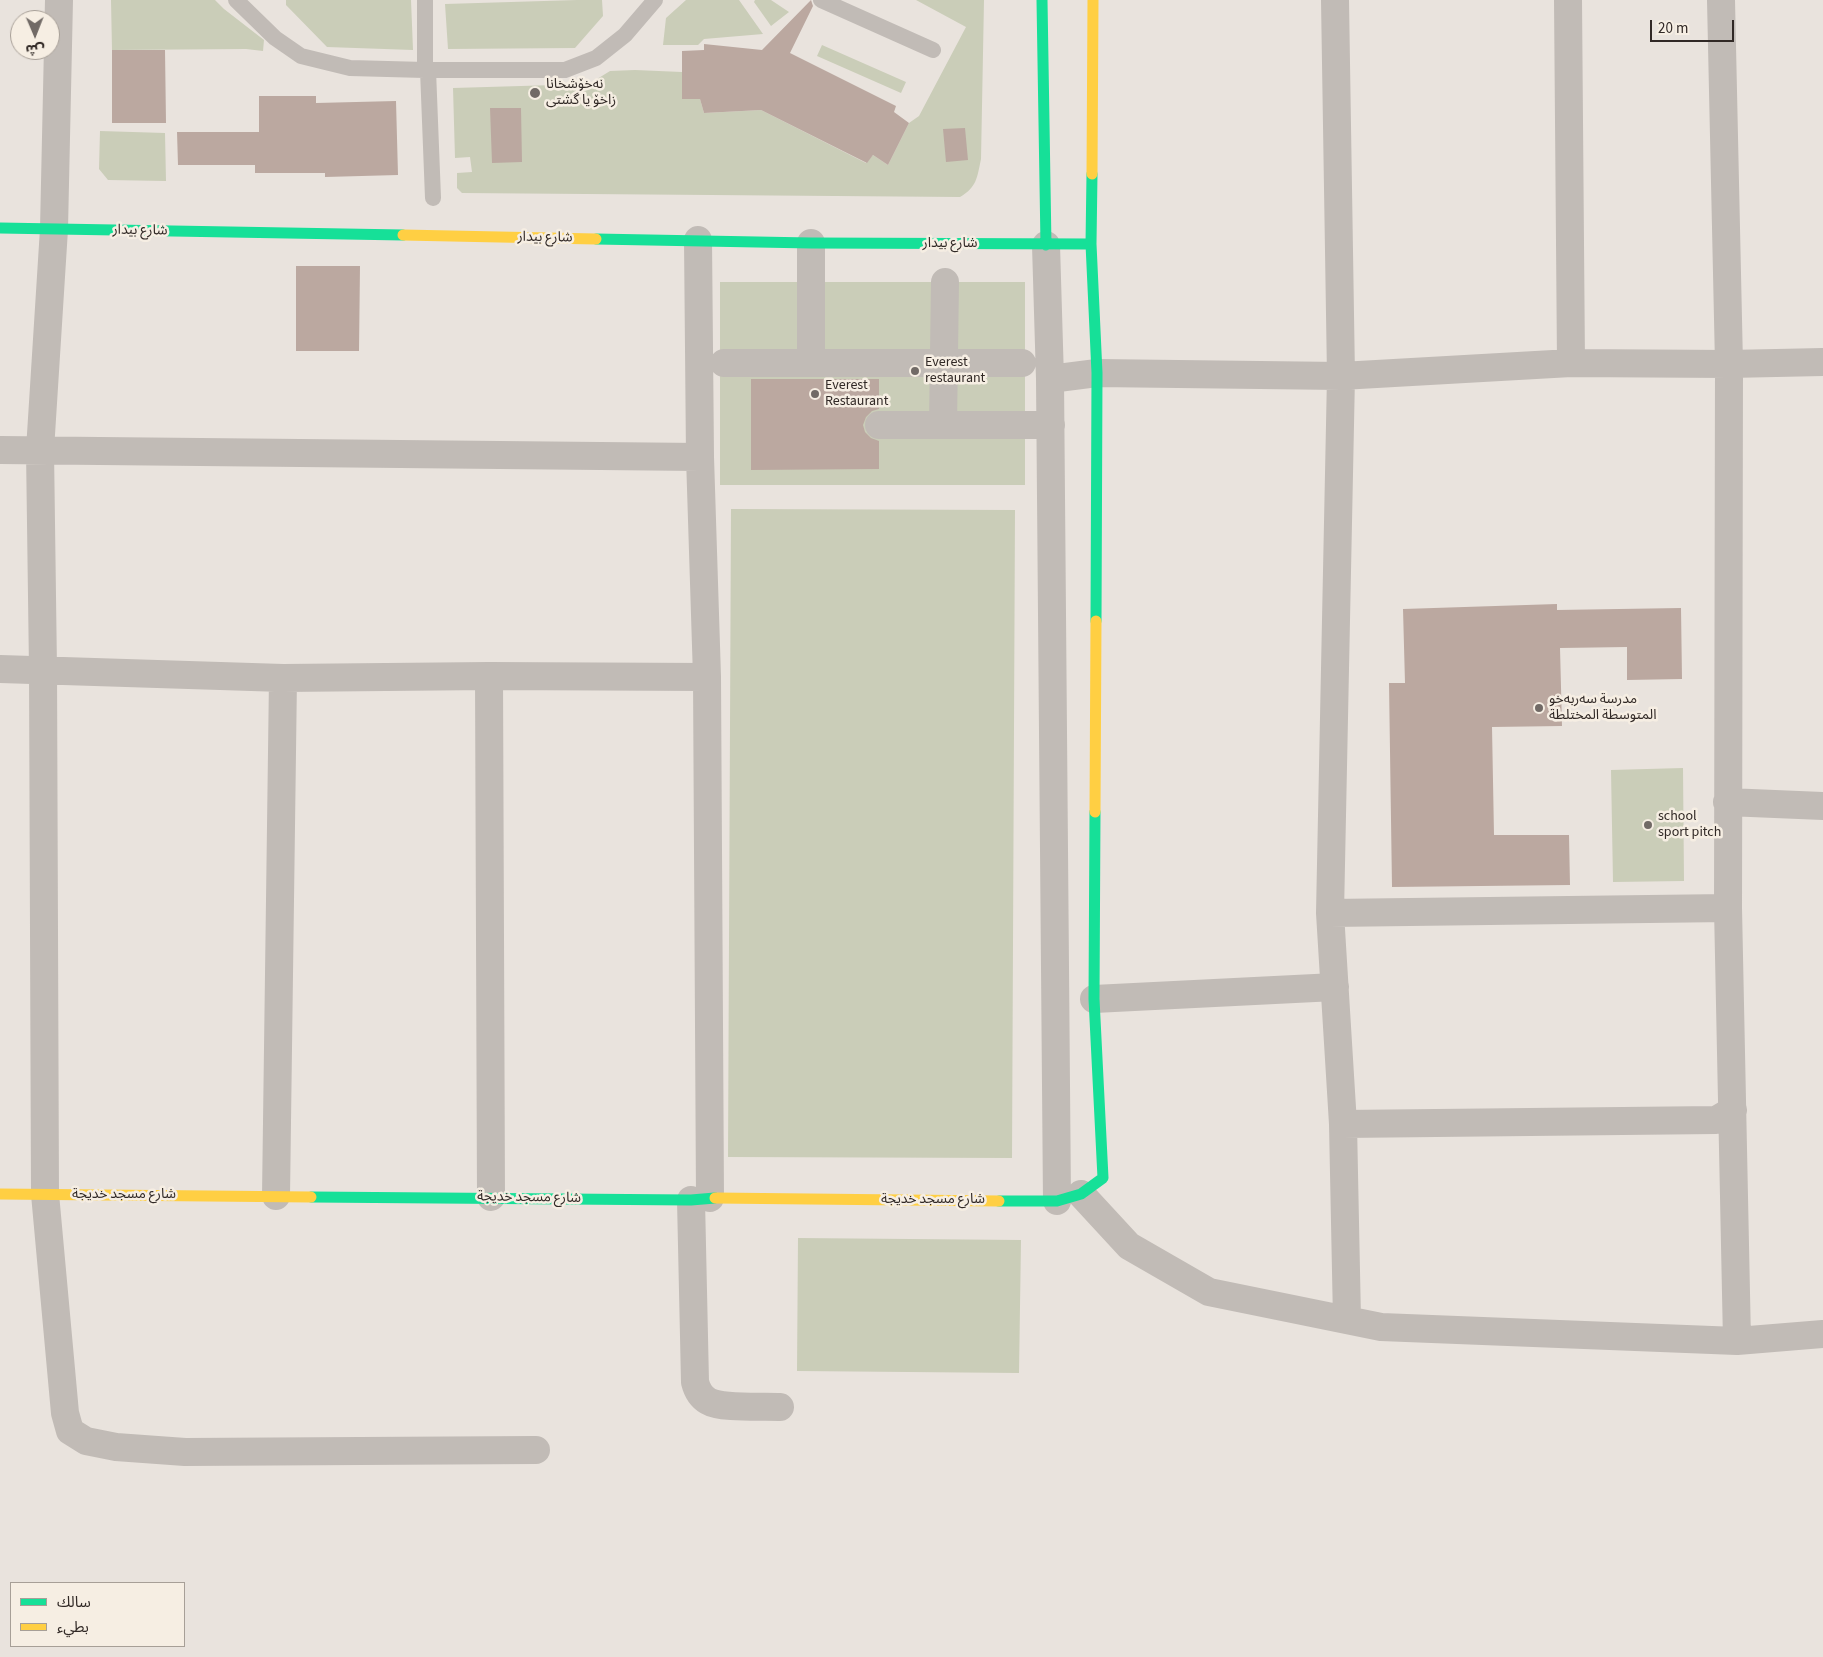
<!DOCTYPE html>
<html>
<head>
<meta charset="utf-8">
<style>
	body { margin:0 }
	#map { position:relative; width:1823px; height:1657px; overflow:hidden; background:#e9e3dd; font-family:"Source Sans 3","Noto Sans Arabic",sans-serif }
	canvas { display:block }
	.legend { position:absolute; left:10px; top:1582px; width:175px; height:65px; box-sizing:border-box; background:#f6eee3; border:1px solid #a79f97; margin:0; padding:6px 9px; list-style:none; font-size:15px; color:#312926 }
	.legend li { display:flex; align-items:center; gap:10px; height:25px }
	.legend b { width:25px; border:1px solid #a79f97 }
	.north { position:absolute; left:10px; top:10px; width:50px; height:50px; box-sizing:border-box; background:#f6eee3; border:1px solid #a79f97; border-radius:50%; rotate:179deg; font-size:14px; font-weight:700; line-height:20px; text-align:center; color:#312926 }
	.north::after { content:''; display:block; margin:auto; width:18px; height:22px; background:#716a66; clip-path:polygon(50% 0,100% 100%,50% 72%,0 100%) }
	.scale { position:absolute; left:1650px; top:20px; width:84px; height:22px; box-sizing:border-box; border:2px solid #312926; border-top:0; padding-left:6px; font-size:15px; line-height:18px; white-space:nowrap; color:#312926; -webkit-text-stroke:4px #f6eee3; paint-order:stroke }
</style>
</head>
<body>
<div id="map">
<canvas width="1823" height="1657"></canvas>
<ul class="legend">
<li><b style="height:6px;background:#16e098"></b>سالك</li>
<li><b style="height:6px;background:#ffcf43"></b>بطيء</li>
</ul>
<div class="north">ش</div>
<div class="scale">20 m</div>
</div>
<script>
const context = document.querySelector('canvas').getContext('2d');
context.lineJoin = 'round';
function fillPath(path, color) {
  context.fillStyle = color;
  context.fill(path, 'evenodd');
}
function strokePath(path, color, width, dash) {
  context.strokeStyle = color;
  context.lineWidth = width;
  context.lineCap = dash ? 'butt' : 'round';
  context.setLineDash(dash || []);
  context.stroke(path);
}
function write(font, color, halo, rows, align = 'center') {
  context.font = font + ' "Source Sans 3","Noto Sans Arabic",sans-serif';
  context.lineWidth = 5;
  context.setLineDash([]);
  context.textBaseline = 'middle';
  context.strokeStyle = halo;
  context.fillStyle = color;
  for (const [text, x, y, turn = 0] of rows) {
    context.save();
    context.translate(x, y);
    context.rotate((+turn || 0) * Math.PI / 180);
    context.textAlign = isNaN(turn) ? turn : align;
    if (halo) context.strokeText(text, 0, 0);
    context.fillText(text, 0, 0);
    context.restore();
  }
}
const green = new Path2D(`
	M 111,0 L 215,0 L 224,9 L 264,40 L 263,51 L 246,49 L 112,50 Z
	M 286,0 L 411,0 L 413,50 L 327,47 L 286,5 Z
	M 577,0 L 602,0 L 603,16 L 575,48 L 448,49 L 445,4 Z
	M 686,0 L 739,0 L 763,34 L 704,39 L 698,45 L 663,45 L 666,18 Z
	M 755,0 L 771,0 L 789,12 L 771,26 L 754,2 Z
	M 916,0 L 984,0 L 981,159 C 977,178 977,187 960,197 L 462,193 L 457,188 L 457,173 L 472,172 L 470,157 L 455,158 L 453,88 L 589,84 L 610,71 L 635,70 L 682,72 L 682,98 L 700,99 L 704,113 L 761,110 L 866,163 L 873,155 L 888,165 L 909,123 L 919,116 L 966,27 Z
	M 822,45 L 906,82 L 901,93 L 817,56 Z
	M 100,131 L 165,133 L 166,181 L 108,180 L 99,169 Z
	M 720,282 L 1025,282 L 1025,485 L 720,485 Z
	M 731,509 L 1015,510 L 1012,1158 L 728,1157 Z
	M 1683,768 L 1684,881 L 1613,882 L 1611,770 Z
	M 798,1238 L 1021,1240 L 1019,1373 L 797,1371 Z`);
const building = new Path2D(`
	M 811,0 L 813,6 L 790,53 L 896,106 L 894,112 L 909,123 L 888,165 L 873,155 L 867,163 L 761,110 L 704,113 L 700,99 L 682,99 L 682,51 L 704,50 L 704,44 L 762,50 Z
	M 112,50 L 165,50 L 166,123 L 112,123 Z
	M 259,96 L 316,96 L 316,103 L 396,101 L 398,175 L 325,177 L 325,173 L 255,173 L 255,165 L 178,165 L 177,132 L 259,132 Z
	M 490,108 L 521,108 L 522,162 L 492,163 Z
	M 965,128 L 968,160 L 946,162 L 943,129 Z
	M 296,266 L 360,266 L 359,351 L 296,351 Z
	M 751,379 L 879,379 L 879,409 L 872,411 L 866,417 L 863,425 L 865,432 L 871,438 L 879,441 L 879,469 L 751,470 Z
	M 1557,604 L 1557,610 L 1681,608 L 1682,679 L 1627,680 L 1627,647 L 1560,648 L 1562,726 L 1492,727 L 1494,835 L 1569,835 L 1570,885 L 1392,887 L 1389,683 L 1405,683 L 1403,609 Z`);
const lane = new Path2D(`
	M 236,0 L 275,38 L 301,56 L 350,68 L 425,70 L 565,70 L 596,58 L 625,35 L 655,0
	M 821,0 L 933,50
	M 425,70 L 425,0
	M 428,70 L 433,198`);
const street = new Path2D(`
	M 59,0 L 54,229 L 40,450 L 43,669 L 45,1194 L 65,1413 L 70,1431 L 86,1441 L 116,1447 L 185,1452 L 536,1450
	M 1335,0 L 1341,376 L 1330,913 L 1343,1124 L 1347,1320
	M 1568,0 L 1571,363
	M 1721,0 L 1729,364 L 1728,908 L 1737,1341
	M 698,240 L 700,457 L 707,677 L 710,1198
	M 1046,245 L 1050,379 L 1057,1201
	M 724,363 L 1022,363
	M 811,363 L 811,243
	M 1050,379 L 1097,373 L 1341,376 L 1571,363 L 1729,364 L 1823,362
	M 879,425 L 1051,425
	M 943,425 L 945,282
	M 0,450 L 700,457
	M 0,669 L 283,678 L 489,676 L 707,677
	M 489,676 L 491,1197
	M 1727,802 L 1823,806
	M 1330,913 L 1728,908
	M 1094,999 L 1335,987
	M 1343,1124 L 1716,1120 L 1733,1110
	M 1081,1194 L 1129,1246 L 1209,1292 L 1381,1327 L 1737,1341 L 1823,1334
	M 276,1196 L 283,678
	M 691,1200 L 695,1382 C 697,1390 701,1397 708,1401 C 721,1409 763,1406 780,1407`);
const fast = new Path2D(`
	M 1042,0 L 1046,245
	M 1092,174 L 1091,244 L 1097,373 L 1096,621
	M 0,228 L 403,235
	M 596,239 L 811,243 L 1091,244
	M 311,1197 L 691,1200 L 715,1198
	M 999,1201 L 1057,1201 L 1081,1194 L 1103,1178 L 1094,999 L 1095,812`);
const slow = new Path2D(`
	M 1092,174 L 1093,0
	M 403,235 L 596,239
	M 1095,812 L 1096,621
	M 0,1194 L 311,1197
	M 715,1198 L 999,1201`);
const markers = [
	[535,93,6,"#716a66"],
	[915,371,5,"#716a66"],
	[815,394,5,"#716a66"],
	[1539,708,5,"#716a66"],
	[1648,825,5,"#716a66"]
];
const poiNames = [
	["نەخۆشخانا",546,85],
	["زاخۆ یا گشتی",546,101],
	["Everest",925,363],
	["restaurant",925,379],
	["Everest",825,386],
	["Restaurant",825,402],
	["مدرسة سەربەخو",1549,700],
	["المتوسطة المختلطة",1549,716],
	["school",1658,817],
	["sport pitch",1658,833]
];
const streetNames = [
	["شارع بيدار",140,231,1],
	["شارع بيدار",545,238,1],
	["شارع بيدار",950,244],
	["شارع مسجد خديجة",124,1195],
	["شارع مسجد خديجة",529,1198,1],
	["شارع مسجد خديجة",933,1200]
];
fillPath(green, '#cacdb8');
fillPath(building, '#bba8a0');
strokePath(lane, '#c1bbb6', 16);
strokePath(street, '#c1bbb6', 28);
strokePath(fast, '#16e098', 11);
strokePath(slow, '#ffcf43', 11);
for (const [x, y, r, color] of markers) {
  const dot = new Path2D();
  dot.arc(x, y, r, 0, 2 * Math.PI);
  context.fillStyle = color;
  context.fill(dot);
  strokePath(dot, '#f6eee3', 2);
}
write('14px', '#312926', '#f6eee3', poiNames, 'left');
write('14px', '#312926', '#f6eee3', streetNames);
</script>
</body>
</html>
